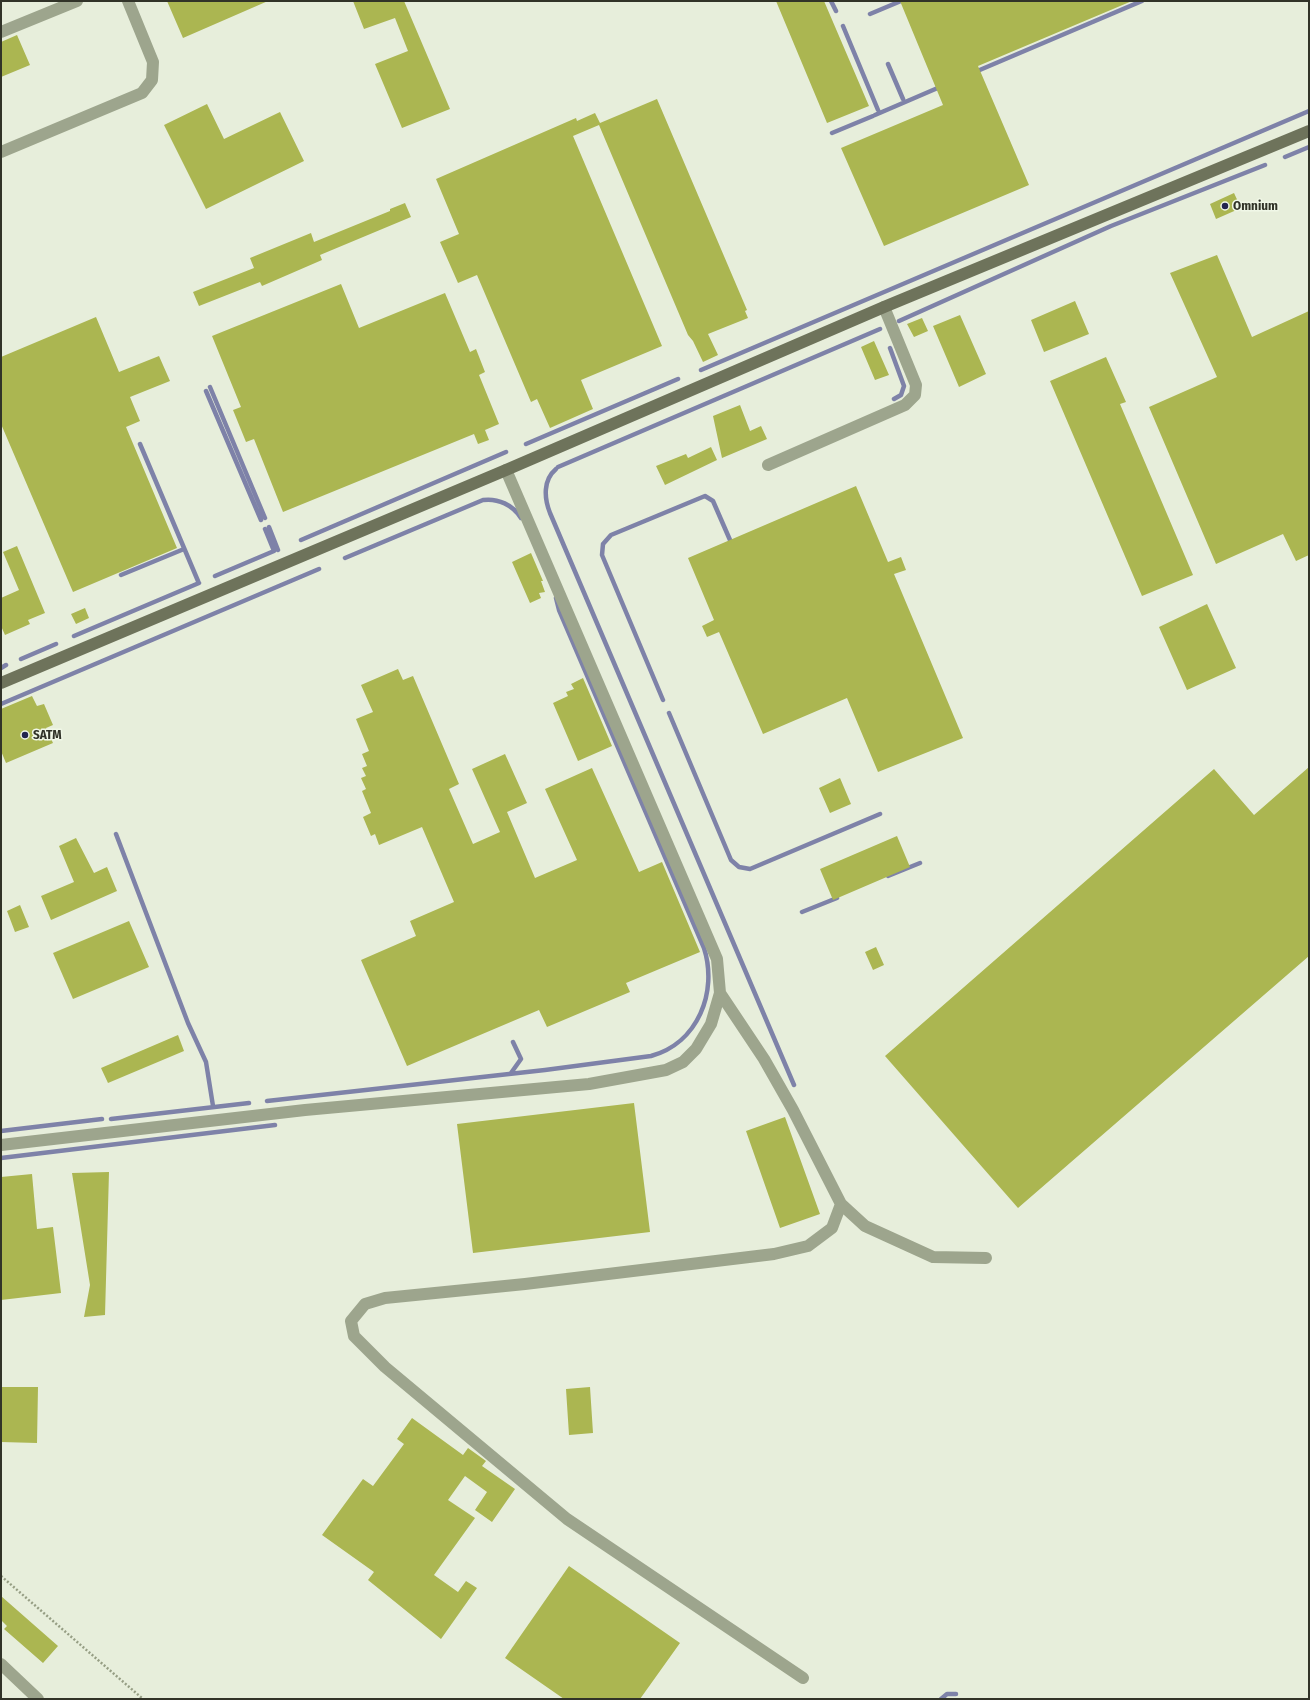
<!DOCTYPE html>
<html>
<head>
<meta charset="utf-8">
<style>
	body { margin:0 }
	#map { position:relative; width:1310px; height:1700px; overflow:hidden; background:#e7eedb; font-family:"Fira Sans Condensed",sans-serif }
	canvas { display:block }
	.frame { position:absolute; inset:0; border:2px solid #313328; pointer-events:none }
</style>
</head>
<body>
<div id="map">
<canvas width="1310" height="1700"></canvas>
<div class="frame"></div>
</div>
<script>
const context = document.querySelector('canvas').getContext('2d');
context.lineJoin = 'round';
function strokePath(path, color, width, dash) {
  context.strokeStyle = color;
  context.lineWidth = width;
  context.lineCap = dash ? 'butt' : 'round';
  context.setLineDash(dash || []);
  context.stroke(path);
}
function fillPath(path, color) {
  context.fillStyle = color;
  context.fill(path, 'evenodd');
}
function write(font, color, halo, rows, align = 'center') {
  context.font = font + ' "Fira Sans Condensed",sans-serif';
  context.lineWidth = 3;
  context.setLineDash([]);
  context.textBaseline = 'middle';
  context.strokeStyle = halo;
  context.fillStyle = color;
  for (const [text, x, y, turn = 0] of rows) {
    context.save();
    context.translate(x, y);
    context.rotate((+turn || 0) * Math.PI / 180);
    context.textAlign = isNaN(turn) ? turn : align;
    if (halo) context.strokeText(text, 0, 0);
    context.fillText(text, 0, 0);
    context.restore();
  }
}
const stream = new Path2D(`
	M 831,1 L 836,11
	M 870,14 L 901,1
	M 843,26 L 878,110
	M 888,64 L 903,99
	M 975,72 L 1142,1
	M 875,115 L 940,87
	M 832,133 L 873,116
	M 1285,157 L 1309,147
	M 899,321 L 1111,226 L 1265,165
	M 890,348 L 904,386 L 901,395 L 894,399
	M 701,370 L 1309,111
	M 210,387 L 265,518
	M 206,391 L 261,520
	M 140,444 L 198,581
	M 526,444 L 678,379
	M 558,467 L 880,329
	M 556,469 C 543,480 544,498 550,513 L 794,1085
	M 269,527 L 278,550
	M 301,540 L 506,452
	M 345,558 L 483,500 C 498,498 513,505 521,518
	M 121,575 L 184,549
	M 215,576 L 274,551 L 265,529
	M 74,636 L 199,583
	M 21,659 L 56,644
	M 1,668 L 6,665
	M 663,700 L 602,555 L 603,544 L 611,535 L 705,496 L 713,501 L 730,540
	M 1,704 L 319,569
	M 669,713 L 731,860 L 739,867 L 750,869 L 880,814
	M 116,834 L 188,1023 L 206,1062 L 213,1106
	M 888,876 L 920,863
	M 802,912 L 837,898
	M 511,1073 L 521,1059 L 513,1042
	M 267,1101 L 545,1070 L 651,1056 C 698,1043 718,992 704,948 L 559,610 L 556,598
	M 111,1119 L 249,1103
	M 1,1131 L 102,1119
	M 1,1158 L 275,1125
	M 941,1699 L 947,1694 L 956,1694`);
const building = new Path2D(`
	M 167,1 L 268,1 L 183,38 Z
	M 353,1 L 404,1 L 450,109 L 402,128 L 375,64 L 408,51 L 395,18 L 364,29 Z
	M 776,1 L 824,1 L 869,106 L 827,123 Z
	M 900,1 L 1132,1 L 978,66 L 1029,185 L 884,246 L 841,148 L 943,105 Z
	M 17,35 L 30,65 L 1,77 L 1,42 Z
	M 657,99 L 747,310 L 745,311 L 748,318 L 708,334 L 718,355 L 703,362 L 693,341 L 688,335 L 599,125 L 573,136 L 662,346 L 581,380 L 593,409 L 550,428 L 537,399 L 531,402 L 477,275 L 458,283 L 440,242 L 459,234 L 436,179 L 576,118 L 577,121 L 595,113 L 600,123 Z
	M 207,104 L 224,139 L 280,112 L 304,161 L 206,209 L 164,125 Z
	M 1234,193 L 1241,208 L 1216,219 L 1210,204 Z
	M 405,203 L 411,217 L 320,255 L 322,260 L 262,286 L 260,282 L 199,306 L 193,292 L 254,268 L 250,258 L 311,233 L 314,242 L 390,211 L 390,209 Z
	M 1217,255 L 1252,337 L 1309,311 L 1309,555 L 1296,561 L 1283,534 L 1216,564 L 1149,407 L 1217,377 L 1170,273 Z
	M 341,284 L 359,328 L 445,293 L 470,352 L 476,349 L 485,372 L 479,375 L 499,424 L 485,430 L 489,440 L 478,444 L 474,434 L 283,512 L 254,439 L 246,442 L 233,410 L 241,407 L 212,336 Z
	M 1075,301 L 1089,334 L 1044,352 L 1031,320 Z
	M 960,315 L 986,374 L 959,387 L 933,326 Z
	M 96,317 L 119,372 L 159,356 L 170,381 L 130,397 L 140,421 L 126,427 L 177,548 L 73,592 L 1,424 L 1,357 Z
	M 922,318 L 928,331 L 914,337 L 907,324 Z
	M 874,341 L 889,375 L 875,380 L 861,347 Z
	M 1106,357 L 1126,402 L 1120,404 L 1193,575 L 1142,596 L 1050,381 Z
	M 740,405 L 750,431 L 761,426 L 767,439 L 722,458 L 713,416 Z
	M 711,447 L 717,460 L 665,485 L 656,466 L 686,454 L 688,458 Z
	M 856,486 L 888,562 L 901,557 L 906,570 L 894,574 L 963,738 L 878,772 L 847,698 L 763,734 L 719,632 L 707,637 L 702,626 L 714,620 L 688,558 Z
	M 17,546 L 45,613 L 28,620 L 30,624 L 5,635 L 1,626 L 1,598 L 19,590 L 3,552 Z
	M 531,553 L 543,581 L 541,581 L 545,592 L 539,593 L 541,598 L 530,603 L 512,562 Z
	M 1207,604 L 1236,668 L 1187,690 L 1159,627 Z
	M 85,608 L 89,618 L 76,624 L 71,614 Z
	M 398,669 L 403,680 L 413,676 L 459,784 L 449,789 L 473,844 L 500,832 L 472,769 L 505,754 L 527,803 L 507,812 L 535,878 L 577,860 L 545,789 L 592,768 L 639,872 L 662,862 L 700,952 L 626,983 L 630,992 L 547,1027 L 539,1010 L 407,1066 L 361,960 L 416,936 L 410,921 L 454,902 L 422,827 L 379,845 L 375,834 L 371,836 L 363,817 L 371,813 L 362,791 L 366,789 L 361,778 L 366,776 L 362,768 L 367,766 L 362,754 L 369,751 L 356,719 L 373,712 L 361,685 Z
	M 583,678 L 612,746 L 578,761 L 553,703 L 568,696 L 566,692 L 574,689 L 571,684 Z
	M 32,696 L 37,706 L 44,704 L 53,725 L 46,728 L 53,743 L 6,763 L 1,751 L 1,709 Z
	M 1309,767 L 1309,956 L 1018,1208 L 885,1056 L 1214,769 L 1254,815 Z
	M 840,778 L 851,804 L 830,813 L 819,788 Z
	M 897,836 L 910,867 L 833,900 L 820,869 Z
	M 76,838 L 94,873 L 107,867 L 117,891 L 51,920 L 41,896 L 74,882 L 59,846 Z
	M 20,905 L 29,927 L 15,932 L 7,911 Z
	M 129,921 L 149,967 L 73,999 L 53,953 Z
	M 876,947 L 884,965 L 873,970 L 865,952 Z
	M 178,1035 L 184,1051 L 108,1083 L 101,1068 Z
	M 634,1103 L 650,1232 L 473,1253 L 457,1124 Z
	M 785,1117 L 820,1214 L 780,1228 L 746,1131 Z
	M 109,1172 L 105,1315 L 84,1317 L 90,1285 L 72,1173 Z
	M 32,1174 L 37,1229 L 53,1227 L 61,1293 L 1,1300 L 1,1177 Z
	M 1,1387 L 38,1387 L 37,1443 L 1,1442 Z
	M 590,1387 L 593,1433 L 569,1435 L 566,1389 Z
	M 412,1418 L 463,1455 L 468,1448 L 486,1461 L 482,1466 L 515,1489 L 492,1522 L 475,1510 L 487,1492 L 465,1476 L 448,1500 L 475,1518 L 434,1575 L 458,1592 L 466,1581 L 477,1588 L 441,1639 L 368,1580 L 374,1572 L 322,1535 L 363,1479 L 373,1486 L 404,1444 L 397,1439 Z
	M 569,1566 L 680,1643 L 640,1699 L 564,1699 L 505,1658 Z
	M 1,1596 L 58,1646 L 43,1663 L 4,1629 L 7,1626 L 1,1620 Z`);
const path = new Path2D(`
	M 1,1576 L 143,1699`);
const minor = new Path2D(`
	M 1,32 L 77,1
	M 1,152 L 142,93 L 152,80 L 153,62 L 128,1
	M 768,465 L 905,405 L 915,395 L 916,385 L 884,307
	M 720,993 L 764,1059 L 793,1110 L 841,1204 L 865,1226 L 933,1257 L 986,1258
	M 1,1145 L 305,1110 L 589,1084 L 666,1070 L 683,1062 L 696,1049 L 711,1024 L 720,993 L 717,959 L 506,470
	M 1,1664 L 38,1699
	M 803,1678 L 567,1519 L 385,1367 L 354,1336 L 351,1321 L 365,1304 L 385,1298 L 525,1284 L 774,1254 L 808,1246 L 832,1228 L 841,1204`);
const major = new Path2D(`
	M 1,683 L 506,470 L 884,307 L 1309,131`);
const markers = [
	[1225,206,4,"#23254f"],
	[25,735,4,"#23254f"]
];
const poiNames = [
	["Omnium",1233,206],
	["SATM",33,735]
];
strokePath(stream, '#7e82a8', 4.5);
fillPath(building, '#abb651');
strokePath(path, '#969e84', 2.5, [2, 2]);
strokePath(minor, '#9da58d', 12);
strokePath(major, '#6e735b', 12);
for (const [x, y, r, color] of markers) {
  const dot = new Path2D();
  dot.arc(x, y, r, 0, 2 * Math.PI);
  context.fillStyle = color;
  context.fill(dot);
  strokePath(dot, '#f0f7e7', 1.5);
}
write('bold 13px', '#313328', '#f0f7e7', poiNames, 'left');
</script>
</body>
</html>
